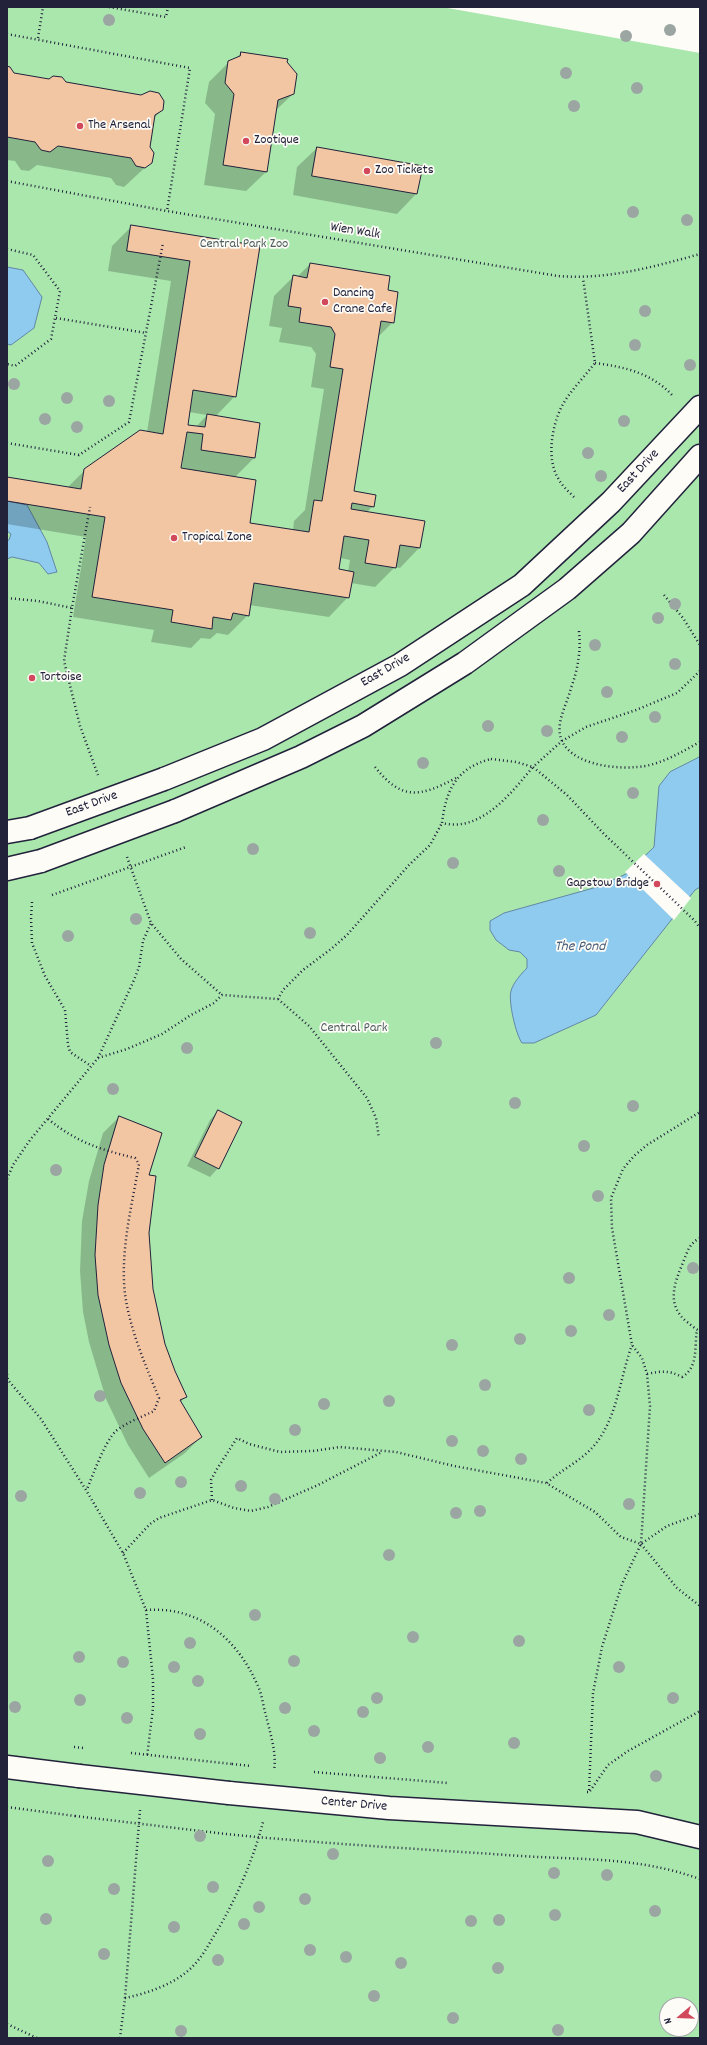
<!DOCTYPE html>
<html>
<head>
<meta charset="utf-8">
<style>
	body { margin:0 }
	#map { position:relative; width:707px; height:2045px; overflow:hidden; background:#fdfcf7; font-family:Dekko,sans-serif }
	canvas { display:block }
	.frame { position:absolute; inset:0; border:8px solid #22223b; pointer-events:none }
	.north { position:absolute; left:659px; top:1997px; width:40px; height:40px; box-sizing:border-box; background:#fdfcf7; border:1px solid #a5a5ac; border-radius:50%; rotate:251deg; font-size:11px; font-weight:700; line-height:16px; text-align:center; color:#22223b }
	.north::after { content:''; display:block; margin:auto; width:14px; height:18px; background:#d1495b; clip-path:polygon(50% 0,100% 100%,50% 72%,0 100%) }
</style>
</head>
<body>
<div id="map">
<canvas width="707" height="2045"></canvas>
<div class="frame"></div>
<div class="north">N</div>
</div>
<script>
const context = document.querySelector('canvas').getContext('2d');
context.lineJoin = 'round';
function fillPath(path, color) {
  context.fillStyle = color;
  context.fill(path, 'evenodd');
}
function strokePath(path, color, width, dash) {
  context.strokeStyle = color;
  context.lineWidth = width;
  context.lineCap = dash ? 'butt' : 'round';
  context.setLineDash(dash || []);
  context.stroke(path);
}
function write(font, color, halo, rows, align = 'center') {
  context.font = font + ' Dekko,sans-serif';
  context.lineWidth = 3.5;
  context.setLineDash([]);
  context.textBaseline = 'middle';
  context.strokeStyle = halo;
  context.fillStyle = color;
  for (const [text, x, y, turn = 0] of rows) {
    context.save();
    context.translate(x, y);
    context.rotate((+turn || 0) * Math.PI / 180);
    context.textAlign = isNaN(turn) ? turn : align;
    if (halo) context.strokeText(text, 0, 0);
    context.fillText(text, 0, 0);
    context.restore();
  }
}
const green = new Path2D(`
	M 7,7 L 442,7 L 700,53 L 700,2038 L 7,2038 ZM 667,2005 L 691,2005 L 691,2029 L 667,2029 Z`);
const water = new Path2D(`
	M 7,267 L 23,270 L 42,297 L 34,328 L 11,345 L 7,344 Z
	M 7,501 L 27,505 L 47,542 L 57,572 L 48,574 L 39,563 L 12,557 L 7,559 L 7,540 L 9,540 L 11,534 L 7,531 Z
	M 700,757 L 700,887 L 695,890 L 596,1015 L 534,1043 L 522,1043 C 516,1035 508,1001 511,991 C 513,983 521,974 527,968 L 527,959 L 520,952 L 509,950 L 496,940 L 490,930 L 490,921 L 504,913 L 597,887 L 626,874 L 654,847 L 659,786 L 670,772 Z`);
const pier = new Path2D(`
	M 644,854 L 691,898 L 674,920 L 625,872 Z`);
const shadow = new Path2D(`
	M 241,53 L 293,94 L 275,111 L 266,172 L 246,191 L 204,185 L 215,114 L 205,103 L 209,82 L 229,62 L 234,60 Z
	M 7,67 L 14,74 L 65,83 L 162,110 L 154,118 L 149,147 L 151,162 L 124,187 L 116,185 L 111,178 L 37,165 L 29,171 L 21,170 L 15,161 L 7,160 Z
	M 317,148 L 416,194 L 397,214 L 293,195 L 297,167 Z
	M 132,226 L 259,246 L 235,396 L 215,417 L 259,423 L 254,458 L 235,477 L 249,523 L 293,530 L 294,521 L 305,510 L 324,389 L 311,387 L 316,354 L 311,347 L 279,342 L 282,328 L 269,326 L 274,296 L 294,276 L 297,277 L 310,264 L 386,291 L 393,322 L 377,338 L 353,492 L 373,506 L 367,512 L 419,548 L 400,568 L 395,567 L 375,587 L 351,583 L 348,597 L 329,617 L 249,605 L 248,615 L 228,635 L 217,633 L 210,639 L 201,638 L 191,648 L 151,642 L 154,630 L 73,617 L 86,537 L 7,524 L 7,478 L 67,488 L 85,470 L 147,432 L 171,281 L 108,271 L 112,246 ZM 189,412 L 207,415 L 196,427 L 186,426 ZM 182,458 L 183,458 L 182,469 L 180,469 ZM 340,558 L 350,560 L 348,572 L 338,570 Z
	M 218,1111 L 218,1168 L 210,1177 L 187,1166 L 210,1120 Z
	M 119,1117 L 148,1176 L 148,1233 L 152,1289 L 164,1345 L 174,1371 L 186,1396 L 180,1403 L 201,1437 L 185,1453 L 149,1478 L 128,1445 L 106,1399 L 89,1342 L 83,1312 L 80,1271 L 82,1221 L 89,1181 L 103,1133 Z`);
const building = new Path2D(`
	M 241,52 L 288,59 L 287,62 L 297,74 L 294,94 L 278,100 L 267,172 L 223,165 L 234,94 L 225,83 L 228,61 L 240,56 Z
	M 7,66 L 10,67 L 14,73 L 49,79 L 53,76 L 62,77 L 66,82 L 141,95 L 150,91 L 159,93 L 164,101 L 163,110 L 155,115 L 150,147 L 154,153 L 152,163 L 145,168 L 136,166 L 131,158 L 58,146 L 50,152 L 41,150 L 35,142 L 7,137 Z
	M 317,147 L 423,166 L 417,194 L 312,176 Z
	M 131,225 L 260,246 L 236,397 L 193,390 L 188,425 L 205,427 L 207,414 L 260,423 L 255,458 L 201,450 L 203,434 L 187,432 L 181,468 L 256,480 L 250,523 L 309,532 L 314,500 L 322,501 L 343,369 L 330,367 L 335,334 L 331,327 L 299,322 L 301,308 L 288,306 L 293,275 L 307,278 L 310,263 L 390,276 L 388,290 L 398,292 L 394,323 L 381,321 L 354,491 L 376,495 L 374,507 L 352,503 L 351,509 L 425,521 L 420,548 L 400,545 L 396,568 L 365,563 L 369,540 L 344,536 L 339,569 L 354,572 L 349,598 L 254,583 L 249,616 L 233,613 L 231,620 L 213,617 L 212,629 L 171,622 L 173,610 L 92,597 L 105,517 L 7,501 L 7,477 L 81,489 L 84,469 L 140,430 L 163,434 L 190,261 L 127,251 Z
	M 218,1110 L 242,1122 L 219,1169 L 195,1157 Z
	M 119,1116 L 162,1133 L 149,1175 L 156,1176 L 149,1233 L 153,1289 L 165,1344 L 175,1371 L 187,1397 L 180,1400 L 202,1437 L 165,1463 L 143,1429 L 121,1383 L 109,1345 L 98,1295 L 95,1255 L 98,1205 L 104,1165 Z`);
const path = new Path2D(`
	M 109,7 L 166,17 L 168,7
	M 7,34 L 190,68 L 167,211
	M 38,38 L 43,7
	M 7,181 L 167,211 L 558,276 C 607,280 653,267 700,254
	M 7,249 L 33,255 L 60,291 L 51,339 L 15,366 L 7,364
	M 56,318 L 146,333
	M 595,363 C 625,367 652,373 673,396
	M 7,443 L 79,455 L 129,422 L 163,243
	M 574,497 C 568,491 562,486 558,478 C 546,458 552,424 563,404 C 572,389 585,376 595,363 L 583,278
	M 664,595 L 683,618 L 700,645
	M 7,598 L 38,601 L 72,608 L 90,507
	M 72,608 L 64,661 L 80,726 L 98,775
	M 579,631 C 581,651 578,669 571,688 C 568,700 562,711 560,723 C 553,766 622,772 650,765 C 669,760 683,751 700,742
	M 700,671 L 677,693 L 636,710 L 586,727 L 562,741 L 533,767 L 567,795 L 604,834 L 694,920 L 700,928
	M 491,759 L 516,762 L 533,767 C 511,793 481,833 442,823 C 446,790 456,768 491,759 Z
	M 375,767 C 402,801 420,797 456,778
	M 127,857 L 151,923 L 181,959 L 222,995
	M 32,902 L 31,918 L 32,943 L 45,976 L 65,1010 L 68,1045 L 70,1052 L 91,1066
	M 278,999 L 309,1026 L 367,1098 L 376,1118 L 379,1138
	M 98,1058 L 127,1049 L 162,1034 L 191,1015 L 214,1003 L 222,995 L 278,999 L 283,990 L 303,970 L 331,949 L 347,935 L 409,865 L 430,845 L 442,823
	M 48,1119 C 78,1143 99,1149 135,1158 L 139,1164 C 132,1205 120,1251 125,1294 C 130,1330 145,1364 159,1398 L 154,1411 C 142,1417 127,1422 116,1431 C 105,1441 93,1475 87,1489
	M 7,1179 L 13,1165 L 30,1140 L 98,1058 L 134,980 L 139,967 L 143,941 L 151,923
	M 700,1238 C 690,1243 688,1250 684,1260 C 675,1282 665,1304 687,1322 C 691,1325 695,1329 700,1331
	M 7,1374 L 8,1380 L 41,1419 L 86,1490 L 123,1553 L 146,1610 L 153,1679 L 153,1708 L 147,1757
	M 647,1374 C 661,1371 669,1370 682,1377 C 699,1367 694,1346 697,1330
	M 547,1483 C 560,1471 575,1464 588,1452 C 617,1425 619,1380 632,1345
	M 212,1500 L 211,1480 L 217,1469 L 237,1438 L 249,1444 L 280,1452 L 313,1451 L 340,1447 L 396,1452 L 454,1466 L 546,1483 L 595,1512 L 621,1537 L 641,1544 L 667,1526 L 700,1514
	M 641,1544 L 677,1588 L 700,1606
	M 123,1553 L 150,1524 L 159,1518 L 212,1500 L 234,1508 L 251,1511 L 268,1507 L 318,1485 L 382,1452
	M 146,1610 C 198,1606 236,1637 257,1684 C 262,1693 263,1706 266,1716 C 270,1732 277,1754 274,1770
	M 232,1764 L 251,1766
	M 314,1772 L 448,1783
	M 590,1791 L 608,1765 L 628,1751 L 700,1711
	M 587,1792 L 589,1792 L 593,1693 L 602,1647 L 622,1584 L 641,1544 L 650,1406 L 647,1374 L 642,1358 L 632,1345 L 612,1228 L 611,1198 L 623,1169 L 634,1156 L 647,1145 L 700,1112
	M 7,1807 L 75,1816
	M 226,1834 C 324,1844 423,1849 521,1856 C 585,1860 638,1857 700,1879
	M 125,1998 C 149,1993 178,1983 195,1964 C 204,1954 210,1942 217,1931 C 237,1897 253,1860 263,1822
	M 7,2024 L 37,2038
	M 120,2038 L 125,1998 L 140,1810`);
const minor = new Path2D(`
	M 164,779 L 263,739 L 400,665 L 522,585 L 611,502 L 700,407
	M 175,811 L 301,757 L 363,726 L 465,663 L 567,589 L 631,533 L 700,456
	M 7,832 L 30,828
	M 7,869 L 41,861
	M 7,1767 L 79,1776
	M 229,1793 L 389,1808 L 637,1822 L 700,1837`);
const pathBridge = new Path2D(`
	M 52,895 L 186,847
	M 74,1747 L 84,1748
	M 131,1753 L 232,1764
	M 75,1816 L 226,1834`);
const minorBridge = new Path2D(`
	M 30,828 L 164,779
	M 41,861 L 175,811
	M 79,1776 L 229,1793`);
const trees = [
	[109,20],
	[670,30],
	[626,36],
	[566,73],
	[637,88],
	[574,106],
	[633,212],
	[687,220],
	[645,311],
	[635,345],
	[690,365],
	[14,384],
	[67,398],
	[109,401],
	[45,419],
	[624,421],
	[77,427],
	[588,453],
	[601,476],
	[675,604],
	[658,618],
	[595,645],
	[675,664],
	[607,692],
	[655,717],
	[488,726],
	[547,731],
	[622,737],
	[423,763],
	[633,793],
	[543,820],
	[253,849],
	[453,863],
	[559,871],
	[136,919],
	[310,933],
	[68,936],
	[436,1043],
	[187,1048],
	[113,1089],
	[515,1103],
	[633,1106],
	[584,1146],
	[56,1170],
	[598,1196],
	[693,1268],
	[569,1278],
	[609,1315],
	[571,1331],
	[520,1339],
	[452,1345],
	[485,1385],
	[100,1396],
	[389,1401],
	[324,1404],
	[589,1410],
	[295,1430],
	[452,1441],
	[483,1451],
	[521,1459],
	[181,1482],
	[241,1486],
	[140,1493],
	[21,1496],
	[275,1499],
	[629,1504],
	[480,1511],
	[456,1513],
	[389,1555],
	[255,1615],
	[413,1637],
	[519,1641],
	[190,1643],
	[79,1657],
	[294,1661],
	[123,1662],
	[174,1667],
	[619,1667],
	[198,1681],
	[377,1698],
	[673,1698],
	[80,1700],
	[15,1707],
	[285,1708],
	[363,1712],
	[127,1718],
	[314,1731],
	[200,1734],
	[514,1743],
	[428,1747],
	[380,1758],
	[656,1776],
	[200,1836],
	[333,1854],
	[48,1861],
	[554,1873],
	[607,1875],
	[213,1887],
	[114,1889],
	[305,1899],
	[259,1907],
	[655,1911],
	[555,1915],
	[46,1919],
	[499,1920],
	[471,1921],
	[244,1924],
	[174,1927],
	[310,1950],
	[104,1954],
	[346,1957],
	[218,1960],
	[401,1963],
	[498,1968],
	[374,1996],
	[453,2018],
	[558,2030],
	[181,2031]
];
const markers = [
	[80,126,4,"#d1495b"],
	[246,141,4,"#d1495b"],
	[367,171,4,"#d1495b"],
	[325,302,4,"#d1495b"],
	[174,538,4,"#d1495b"],
	[32,678,4,"#d1495b"],
	[657,884,4,"#d1495b"]
];
const poiNames = [
	["The Arsenal",88,126],
	["Zootique",254,141],
	["Zoo Tickets",375,171],
	["Dancing",333,294],
	["Crane Cafe",333,310],
	["Tropical Zone",182,538],
	["Tortoise",40,678],
	["Gapstow Bridge",649,884,"right"]
];
const streetNames = [
	["Wien Walk",355,232,9],
	["East Drive",639,472,-47],
	["East Drive",386,671,-30],
	["East Drive",92,805,-20],
	["Center Drive",354,1805,5]
];
const parkNames = [
	["Central Park Zoo",244,245],
	["Central Park",354,1029]
];
const waterNames = [
	["The Pond",580,948]
];
fillPath(green, '#aae7ad');
fillPath(water, '#8ecbee');
strokePath(water, '#6387a6', 1);
fillPath(pier, '#fdfcf7');
fillPath(shadow, '#0003');
fillPath(building, '#f2c6a2');
strokePath(building, '#22223b', 1);
strokePath(minor, '#22223b', 25);
strokePath(path, '#22223b', 2.5, [1, 3]);
strokePath(minor, '#fdfcf7', 22);
strokePath(minorBridge, '#22223b', 25, []);
strokePath(pathBridge, '#22223b', 2.5, [1, 3]);
strokePath(minorBridge, '#fdfcf7', 22);
context.fillStyle = '#9ba5a2';
for (const [x, y] of trees) {
  context.beginPath();
  context.arc(x, y, 6, 0, 2 * Math.PI);
  context.fill();
}
for (const [x, y, r, color] of markers) {
  const dot = new Path2D();
  dot.arc(x, y, r, 0, 2 * Math.PI);
  context.fillStyle = color;
  context.fill(dot);
  strokePath(dot, '#fdfcf7', 1.5);
}
write('14px', '#22223b', '#fdfcf7', poiNames, 'left');
write('14px', '#22223b', '#fdfcf7', streetNames);
write('14px', '#4b5d5d', '#fdfcf7', parkNames);
write('italic 15px', '#485d7a', '#fdfcf7', waterNames);
</script>
</body>
</html>
